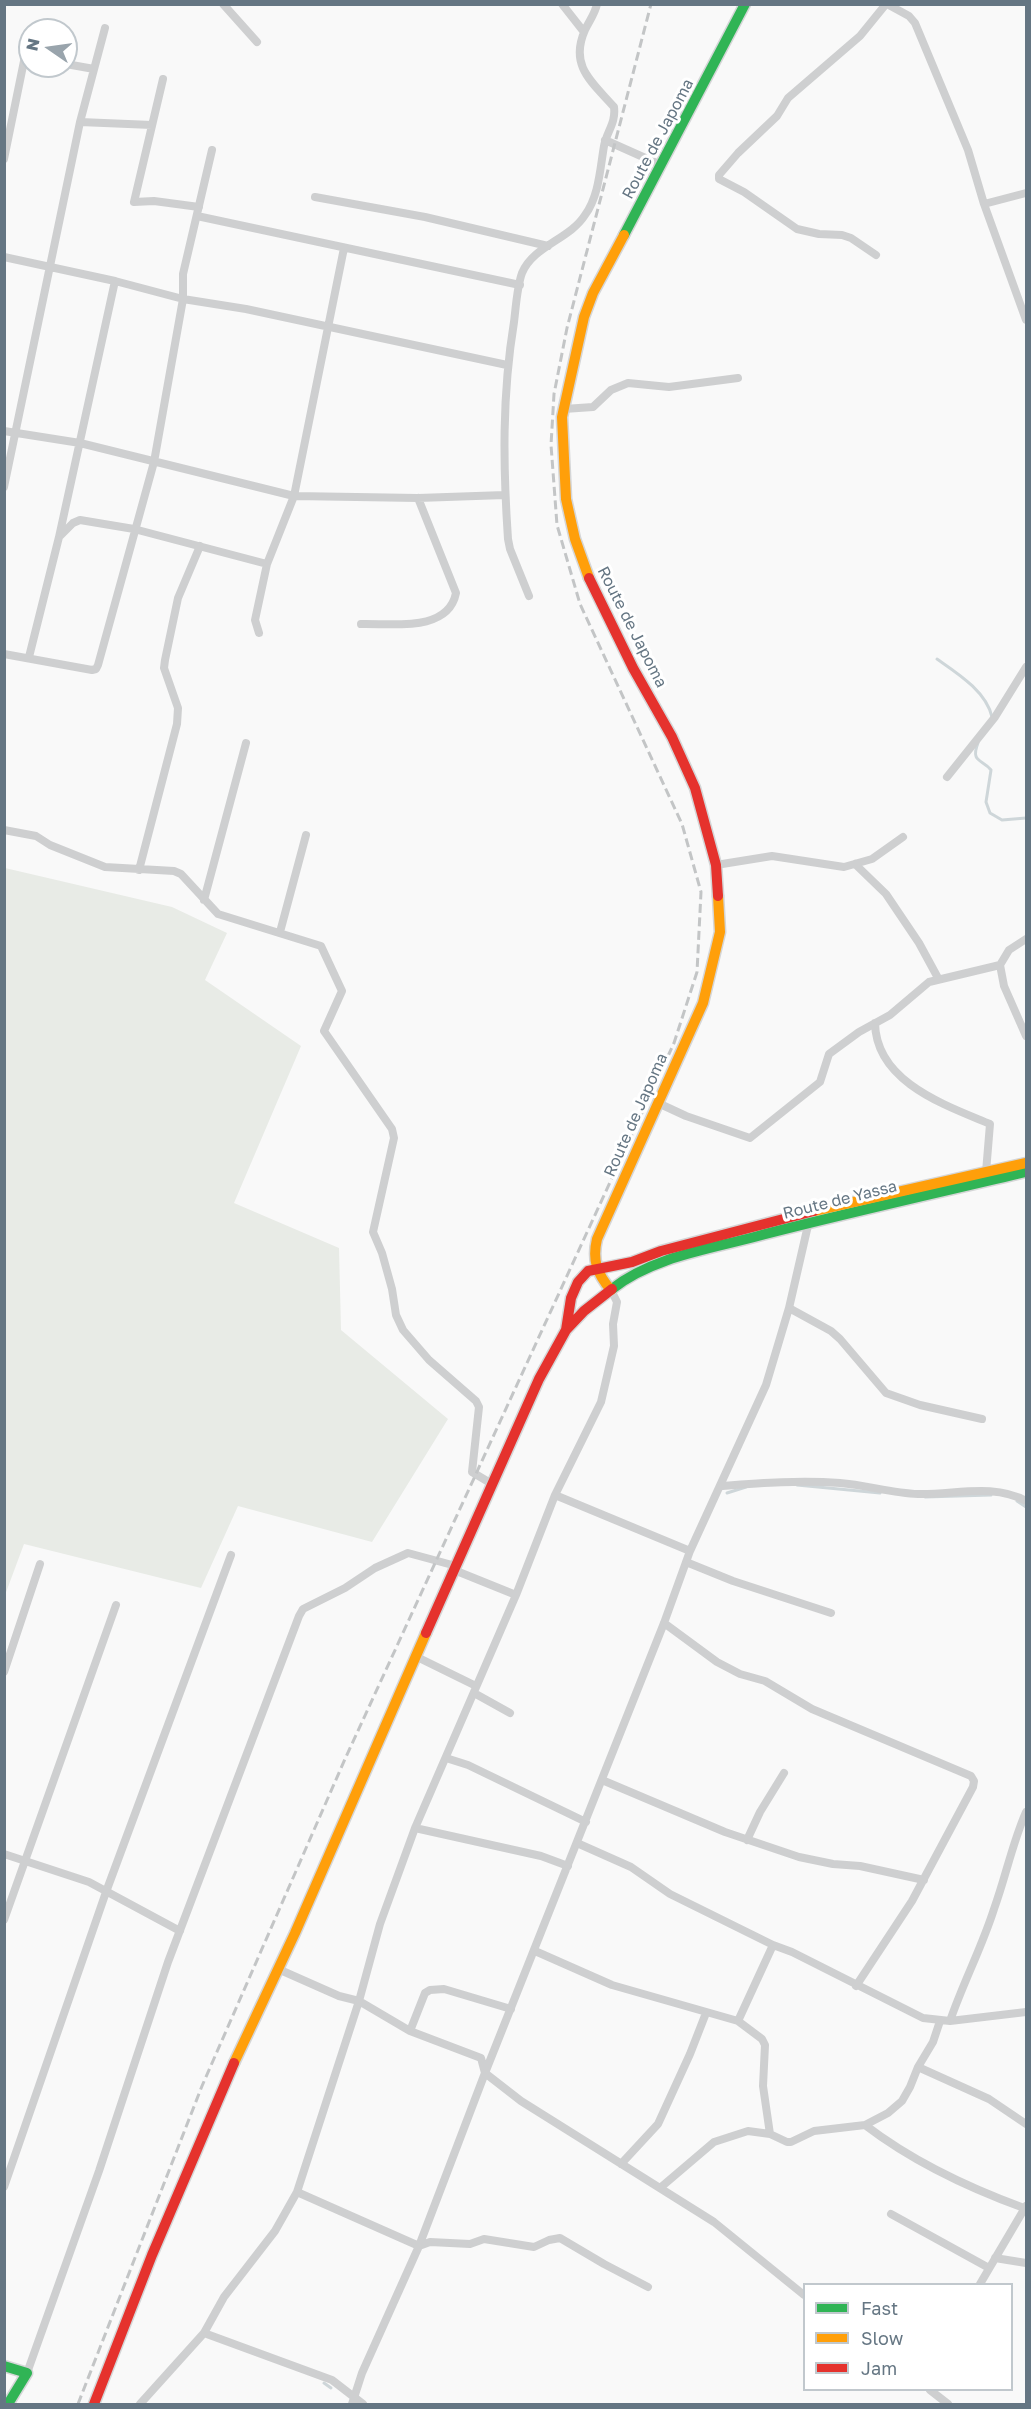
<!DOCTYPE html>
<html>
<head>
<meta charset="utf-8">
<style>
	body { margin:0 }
	#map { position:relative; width:1031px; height:2409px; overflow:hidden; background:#f9f9f9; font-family:"Golos Text",sans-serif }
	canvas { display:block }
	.frame { position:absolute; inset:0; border:6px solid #657683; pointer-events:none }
	.legend { position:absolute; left:803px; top:2283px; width:210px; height:108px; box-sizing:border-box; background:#fff; border:2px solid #c1c8cd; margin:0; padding:8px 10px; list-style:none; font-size:18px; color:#657683 }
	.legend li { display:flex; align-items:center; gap:12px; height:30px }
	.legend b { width:30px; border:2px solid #c1c8cd }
	.north { position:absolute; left:18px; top:18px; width:60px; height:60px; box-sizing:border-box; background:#fff; border:2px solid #c1c8cd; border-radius:50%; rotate:283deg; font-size:16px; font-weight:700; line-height:24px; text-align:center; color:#657683 }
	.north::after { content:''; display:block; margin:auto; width:21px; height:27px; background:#99a4ac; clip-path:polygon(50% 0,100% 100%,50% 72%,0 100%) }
</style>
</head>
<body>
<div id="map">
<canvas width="1031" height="2409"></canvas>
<div class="frame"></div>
<ul class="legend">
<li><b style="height:8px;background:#30b455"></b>Fast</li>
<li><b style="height:8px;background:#ff9f0a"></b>Slow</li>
<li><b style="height:8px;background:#e5322d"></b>Jam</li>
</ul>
<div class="north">N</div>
</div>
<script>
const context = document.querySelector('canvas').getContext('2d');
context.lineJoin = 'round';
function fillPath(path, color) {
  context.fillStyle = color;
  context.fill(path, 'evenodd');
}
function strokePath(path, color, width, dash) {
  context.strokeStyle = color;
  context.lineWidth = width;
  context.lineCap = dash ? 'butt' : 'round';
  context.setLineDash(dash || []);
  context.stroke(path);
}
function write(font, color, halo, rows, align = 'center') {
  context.font = font + ' "Golos Text",sans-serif';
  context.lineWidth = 6;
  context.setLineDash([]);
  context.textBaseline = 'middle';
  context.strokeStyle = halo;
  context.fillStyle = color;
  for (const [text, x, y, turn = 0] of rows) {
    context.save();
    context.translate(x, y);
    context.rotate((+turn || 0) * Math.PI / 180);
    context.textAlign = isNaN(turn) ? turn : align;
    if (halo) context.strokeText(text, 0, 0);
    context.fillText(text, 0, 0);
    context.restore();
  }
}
const green = new Path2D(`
	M 5,868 L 172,907 L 227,933 L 205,980 L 301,1046 L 234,1203 L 339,1248 L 341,1330 L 448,1419 L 372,1542 L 238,1506 L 201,1588 L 24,1544 L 5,1595 Z`);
const stream = new Path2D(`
	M 937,659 C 957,673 986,691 992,717
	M 978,743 C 970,763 983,759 991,770 L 986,802 L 990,813 L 1002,820 L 1026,818
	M 797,1485 L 880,1493
	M 727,1493 L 746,1487
	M 925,1497 L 991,1495
	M 1017,1501 L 1026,1507
	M 324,2383 L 331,2388`);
const street = new Path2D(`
	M 223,4 L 257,42
	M 562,4 L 584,32
	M 887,4 L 909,16 L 915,23 L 968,150 L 984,204 L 1026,320
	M 66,64 L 94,69
	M 163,79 L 134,202 L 154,201 L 199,207
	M 80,122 L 152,125
	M 605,140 L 661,165
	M 4,159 L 24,61 L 30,57
	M 315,197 L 425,217 L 548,246
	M 984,204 L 1026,193
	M 197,216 L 520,285
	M 876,255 L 851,238 L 842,235 L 819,234 L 797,229 L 744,192 L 719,179 L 719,175 L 738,153 L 777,116 L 788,98 L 860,36 L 886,4
	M 4,257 L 115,281 L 183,299 L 246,309 L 507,365
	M 564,409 L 593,407 L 611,390 L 628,383 L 669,387 L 738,378
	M 4,431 L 80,443 L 294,496 L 418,498 L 505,495
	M 4,487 L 80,122 L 105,28
	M 60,536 L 73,523 L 80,520 L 134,529 L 267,564
	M 529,596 L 510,549 L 508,539 C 503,466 502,395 514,322 C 516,306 517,287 522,273 C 533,246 570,239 585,215 C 599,196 600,169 604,146 C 607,131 616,123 614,107 C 592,82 569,66 585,30 C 589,21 595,14 597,4
	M 361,624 C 391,623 448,633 456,593 L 418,498
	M 259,633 L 255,620 L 267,564 L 294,496 L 344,248
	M 4,654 L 92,670 L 96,669 L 98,665 L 154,462 L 183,299 L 183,274 L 212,150
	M 29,657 L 59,537 L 115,281
	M 947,777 L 995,717 L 1026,667
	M 4,830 L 36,836 L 50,845 L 105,867 L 174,871 L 181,874 L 218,914 L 321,946 L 342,991 L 324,1031 L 392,1129 L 394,1138 L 373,1232 L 382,1253 L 392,1289 L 396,1315 L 403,1330 L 429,1360 L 476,1401 L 479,1407 L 472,1472 L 492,1484
	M 855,864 L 886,894 L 919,943 L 938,978
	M 716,865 L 772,856 L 844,867 L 872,859 L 903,837
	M 139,870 L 177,724 L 178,708 L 164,668 L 165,660 L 178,598 L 200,546
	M 204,900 L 246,743
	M 280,932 L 306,835
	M 1026,939 L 1009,950 L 1000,965 L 1004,986 L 1026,1036
	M 875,1023 C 876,1082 945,1105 990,1124 L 986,1172
	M 658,1103 L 686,1116 L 750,1138 L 820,1082 L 829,1054 L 859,1032 L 890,1015 L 929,982 L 1000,965
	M 789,1308 L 831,1331 L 840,1339 L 886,1393 L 920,1405 L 982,1419
	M 721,1486 C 761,1483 800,1480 840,1483 C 866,1485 892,1493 918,1494 C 955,1495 993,1483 1026,1501
	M 555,1495 L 690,1551
	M 686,1562 L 733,1581 L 831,1613
	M 454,1570 L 516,1595
	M 664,1623 L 717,1662 L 740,1674 L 765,1681 L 812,1709 L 971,1776 L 974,1781 L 973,1787 L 912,1901 L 856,1986
	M 415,1656 L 476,1686
	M 4,1672 L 40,1564
	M 474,1693 L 510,1713
	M 446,1758 L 468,1765 L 586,1822
	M 602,1780 L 725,1832 L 799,1857 L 833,1864 L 860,1866 L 924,1880
	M 415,1828 L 541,1856 L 568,1866
	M 747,1840 L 760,1812 L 784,1773
	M 577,1843 L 631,1867 L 670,1894 L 773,1945 L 792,1952 L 923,2018 L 950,2021 L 1026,2012
	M 4,1854 L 89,1882 L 180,1931
	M 4,1920 L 116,1605
	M 535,1951 L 612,1985 L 738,2021 L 762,2039 L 765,2045 L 763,2086 L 770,2134
	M 278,1969 L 339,1996 L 359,2001 L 410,2031 L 481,2058 L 485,2073 L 521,2101 L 714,2222 L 804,2295
	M 738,2021 L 773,1945
	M 950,2021 C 963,1983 982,1947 994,1909 C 1006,1876 1012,1844 1026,1812
	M 410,2031 L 425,1993 L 430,1990 L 444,1989 L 511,2009
	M 918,2067 L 989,2099 L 1026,2124
	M 865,2125 C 912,2161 969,2188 1024,2208
	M 621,2164 L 658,2124 L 690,2054 L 706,2013
	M 4,2187 L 106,1892 L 231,1555
	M 660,2188 L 714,2142 L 748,2131 L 770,2134 L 787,2142 L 791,2142 L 814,2131 L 865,2125 L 888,2113 L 902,2101 L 910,2087 L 918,2067 L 933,2042 L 940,2021
	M 297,2192 L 419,2246 L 430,2242 L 470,2244 L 484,2239 L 534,2247 L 549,2240 L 560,2238 L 604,2264 L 648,2287
	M 891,2214 L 989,2268
	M 995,2258 L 1026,2263
	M 980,2284 L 1026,2206
	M 204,2333 L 332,2380 L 363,2404
	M 27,2373 L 99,2171 L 168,1962 L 299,1616 L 303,1609 L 345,1588 L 375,1568 L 408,1553 L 456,1566
	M 930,2390 L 948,2404
	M 140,2404 L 204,2333 L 224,2297 L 275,2231 L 297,2192 L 359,2001 L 380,1924 L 415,1828 L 516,1595 L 555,1495 L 601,1402 L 614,1346 L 613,1324 L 617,1302 L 611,1290
	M 352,2404 L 362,2373 L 419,2246 L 485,2073 L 664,1623 L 690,1551 L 766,1385 L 789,1308 L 809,1221`);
const fast = new Path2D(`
	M 624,235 L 745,4
	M 612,1289 C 652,1257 710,1249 758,1236 C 847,1213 937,1193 1026,1172
	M 4,2366 L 27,2373 L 8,2404`);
const slow = new Path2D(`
	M 589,578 L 575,539 L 566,499 L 562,417 L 584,317 L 593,293 L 624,235
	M 814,1211 L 1026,1163
	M 611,1290 C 597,1274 592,1260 597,1239 L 703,1003 L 720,932 L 718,896
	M 234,2063 L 295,1933 L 426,1633`);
const jam = new Path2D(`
	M 589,578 L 633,668 L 672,737 L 695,788 L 716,865 L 718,896
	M 566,1330 L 571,1298 L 578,1282 L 588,1271 L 632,1262 L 661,1251 L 814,1211
	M 426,1633 L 539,1379 L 566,1330 L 584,1311 L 612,1289
	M 94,2404 L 152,2255 L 234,2063`);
const rail = new Path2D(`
	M 78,2404 L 202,2086 L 345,1759 L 674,1043 L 697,972 L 701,892 L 682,824 L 580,604 L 557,525 L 551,445 L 554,394 L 567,328 L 651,4`);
const streetNames = [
	["Route de Japoma",658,139,-62],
	["Route de Japoma",632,627,63],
	["Route de Japoma",636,1115,-66],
	["Route de Yassa",840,1200,-14]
];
fillPath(green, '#e8ebe6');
strokePath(stream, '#ced6d9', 3);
strokePath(fast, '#d5d6d7', 13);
strokePath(slow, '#d5d6d7', 13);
strokePath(jam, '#d5d6d7', 13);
strokePath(street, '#cecfd0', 8);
strokePath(fast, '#30b455', 10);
strokePath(slow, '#ff9f0a', 10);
strokePath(jam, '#e5322d', 10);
strokePath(rail, '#c3c5c6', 3, [9, 4.5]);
write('16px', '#657683', '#fff', streetNames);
</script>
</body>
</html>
